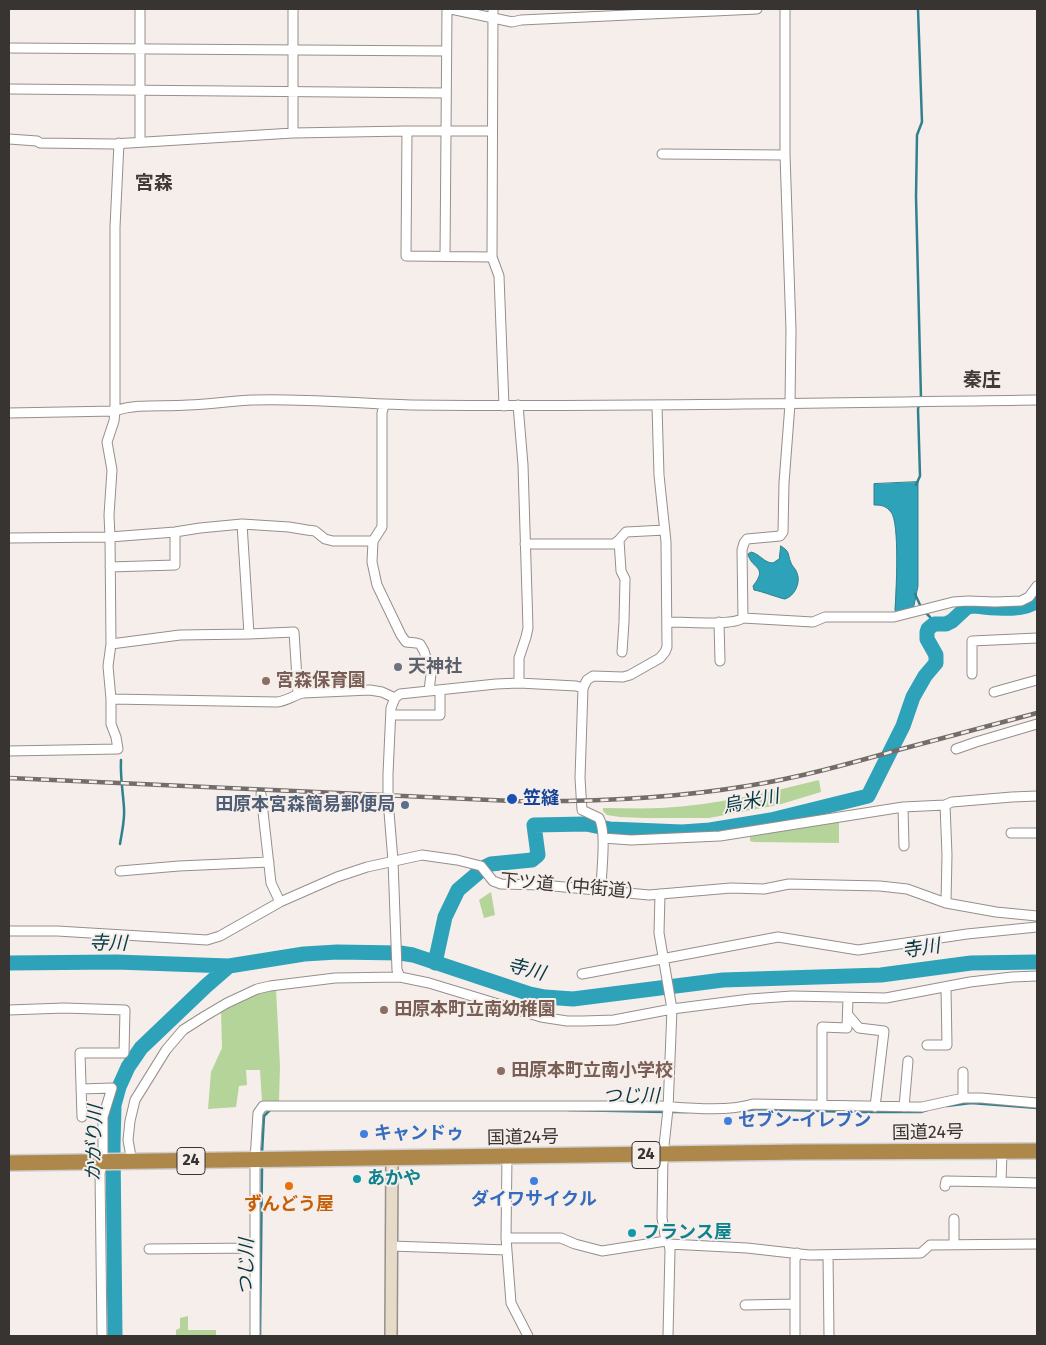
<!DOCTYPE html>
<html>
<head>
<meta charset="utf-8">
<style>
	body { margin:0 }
	#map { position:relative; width:1046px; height:1345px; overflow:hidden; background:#f6eeea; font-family:"Fira Sans",sans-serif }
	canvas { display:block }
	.frame { position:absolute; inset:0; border:10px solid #373432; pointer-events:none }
</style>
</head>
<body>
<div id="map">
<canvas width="1046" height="1345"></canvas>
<div class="frame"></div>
</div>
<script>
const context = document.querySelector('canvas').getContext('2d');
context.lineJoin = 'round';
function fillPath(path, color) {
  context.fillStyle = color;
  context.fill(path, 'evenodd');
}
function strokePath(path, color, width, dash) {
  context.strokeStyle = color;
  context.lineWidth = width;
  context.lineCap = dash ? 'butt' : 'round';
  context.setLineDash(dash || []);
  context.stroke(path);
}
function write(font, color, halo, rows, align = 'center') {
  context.font = font + ' "Fira Sans","Noto Sans JP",sans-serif';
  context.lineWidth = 4;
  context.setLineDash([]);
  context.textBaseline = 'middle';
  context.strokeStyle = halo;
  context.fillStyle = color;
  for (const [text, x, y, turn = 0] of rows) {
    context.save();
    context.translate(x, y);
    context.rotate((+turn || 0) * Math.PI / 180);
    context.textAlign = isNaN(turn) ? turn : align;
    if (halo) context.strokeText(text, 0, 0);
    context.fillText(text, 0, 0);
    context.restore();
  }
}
const green = new Path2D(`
	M 819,780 L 821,792 L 778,805 L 709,818 L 645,818 L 620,817 L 607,815 L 603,811 L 603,808 C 622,808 642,809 661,808 C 715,805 767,793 819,780 Z
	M 839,819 L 839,843 L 754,842 L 750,841 L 750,837 Z
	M 491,892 L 495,915 L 484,918 L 479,900 Z
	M 276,989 L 280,1066 L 279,1101 L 262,1101 L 260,1070 L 246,1070 L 247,1085 L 239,1086 L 236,1107 L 208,1109 L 211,1072 L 222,1048 L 221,1010 C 239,1001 256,992 276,989 Z
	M 188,1316 L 188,1330 L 216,1330 L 216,1336 L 176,1336 L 176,1330 L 180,1328 L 180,1318 Z`);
const water = new Path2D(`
	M 918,482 L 918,586 L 913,610 L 897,614 L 895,610 C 896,593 900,523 891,512 C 886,506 882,505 874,505 L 874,484 Z
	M 781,546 C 791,553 787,553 791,563 C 792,566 796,569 797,573 C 801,582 795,596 785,599 C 782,599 761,591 754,590 L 753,586 C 769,566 751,569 748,554 L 751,552 C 760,554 764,563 773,563 L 779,559 Z`);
const stream = new Path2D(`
	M 918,9 L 922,122 L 917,135 L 916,197 L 921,399
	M 916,485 L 920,476 L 918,409 L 919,405
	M 915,594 L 921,607
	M 925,612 L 930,617 L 934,624
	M 120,844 C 122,831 125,820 124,808 C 123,792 120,776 121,760
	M 947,1106 L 971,1103 L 1037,1108
	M 568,1110 L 665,1112
	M 742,1111 L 757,1109 L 852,1112 L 921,1112 L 927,1110
	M 670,1112 L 687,1112
	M 262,1153 L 264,1116 L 270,1110
	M 260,1336 L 262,1168`);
const river = new Path2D(`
	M 9,963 L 116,962 L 229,966 L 304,954 L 337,952 L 400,953 L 413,955 L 530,994 L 545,997 L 573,999 L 723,980 L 881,975 L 971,963 L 1037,962
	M 435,963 L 445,917 L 458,890 L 485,867 L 491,864 L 532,860 L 538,855 L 534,825 L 586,824 L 610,829 L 682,832 L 710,830 L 771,820 L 868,796 L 903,726 L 913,697 L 925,676 L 936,663 L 936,655 L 927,639 L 927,632 L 928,629 L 934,624 L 946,624 L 952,621 L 966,608 L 972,606 C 990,607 1022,613 1037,601
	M 115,1336 L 113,1145 L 114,1105 L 119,1087 L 128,1067 L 141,1048 L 206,986 L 229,966`);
const street = new Path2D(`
	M 451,9 L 512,22 L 521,20 L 757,9
	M 493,9 L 492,257 L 499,276 L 504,406
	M 9,48 L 446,51
	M 9,89 L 446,93
	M 407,131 L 406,256 L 492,257
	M 293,133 L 293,9
	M 9,139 L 37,141 L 40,143 L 113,144 L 293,133 L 407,131 L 492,131
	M 140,141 L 140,9
	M 662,154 L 785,155
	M 445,256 L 447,9
	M 384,405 L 382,413 L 382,527 L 373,541 L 372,562 L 377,585 L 401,635 L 406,642 L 416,643 L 420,644 L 424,651 L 431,674 L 429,691
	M 518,405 L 523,465 L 528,628 L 526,637 L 519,658 L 519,683
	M 9,413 L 115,411 C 138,403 164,407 188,405 C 210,404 232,401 253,400 C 306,398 358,404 411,405 C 620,407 828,403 1037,400
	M 9,538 L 110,537 L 175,532 L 200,528 L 242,524 L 289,527 L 307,530 L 315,531 L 325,539 L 333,541 L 373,541
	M 619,540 L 621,571 L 625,579 L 624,622 L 622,652
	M 525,544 L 614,544 L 619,540 L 626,532 L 665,530
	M 110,567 L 175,565 L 175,532
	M 743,618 L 813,622 L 825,617 L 894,617 L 953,602 L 968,601 L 995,602 L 1021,601 L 1029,597 L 1037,586
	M 668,622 C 683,622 733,626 743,618 L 742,550 L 744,543 L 747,539 L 780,536 L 783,532 L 784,483 L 790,404 L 791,330 L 785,155 L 785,9
	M 719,622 L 720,661
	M 249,634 L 294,632 L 298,694
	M 111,644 L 180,635 L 249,634 L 242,524
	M 972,674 L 972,641 L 1037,638
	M 994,692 L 1037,680
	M 111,699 L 277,702 C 287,701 294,695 303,693 L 370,690 L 382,692 L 395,698
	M 391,715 L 440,715 L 440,690
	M 956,749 L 976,742 L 1037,724
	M 9,751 L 118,749 L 116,737 L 111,724 L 111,699 L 108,666 L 111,644 L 110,537 L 109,515 L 112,470 L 107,442 L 114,421 L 115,411 L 115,227 L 119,143
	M 261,794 L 271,883 L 280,902
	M 945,805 L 947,855 L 946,903
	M 903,807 L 904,846
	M 1011,833 L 1037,833
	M 603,838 L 631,840 L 720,836 L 903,807 L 945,805 L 952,802 L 1012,797 L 1037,796
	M 120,871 L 179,866 L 269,862
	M 601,890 C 601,872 607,833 599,818 L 582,810 L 580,778 L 583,688 L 587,680 L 593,676 L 623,677 L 630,675 L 660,658 L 665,652 L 667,647 L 666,542 L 659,475 L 657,406
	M 660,894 L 659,933 L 672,1009 L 668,1109 L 663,1155 L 662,1218 L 666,1241 L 669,1244 L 670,1250 L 668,1336
	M 9,931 L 57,931 L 207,940 L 220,936 L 280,902 L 337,877 L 367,867 L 422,855 L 457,860 L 481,866 L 493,881 L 501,884 L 543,885 L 649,895 L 731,888 L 764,889 L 789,884 L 880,886 L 907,889 L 946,903 L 996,912 L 1037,916
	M 582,974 L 778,937 L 858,950 L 967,934 L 1037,927
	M 400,977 L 397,970 L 393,861 L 388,800 L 388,774 L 391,708 L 395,698 L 400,694 L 496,684 L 519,683 L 576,686 L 583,688
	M 9,1010 L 64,1008 L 125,1010 L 124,1053 L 80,1053 L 82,1117
	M 848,1015 L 859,1028 L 884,1031 L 875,1107
	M 927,1045 L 947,1045 L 946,988
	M 963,1072 L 963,1098
	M 81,1089 L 112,1088 L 103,1117 L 103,1162 L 100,1173 L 102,1336
	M 822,1105 L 822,1027 L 847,1028 L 848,998
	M 904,1107 L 908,1061
	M 507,1157 L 506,1238 L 511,1303 L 528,1336
	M 132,1162 L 128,1140 L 130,1121 L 135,1100 L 166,1050 L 183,1030 L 205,1016 L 227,1003 L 257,989 L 270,986 L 335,978 L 400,977 L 429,983 L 541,1017 L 567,1021 L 583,1021 L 614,1020 L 672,1009 L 750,999 L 792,996 L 886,998 L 970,982 L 1012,977 L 1037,976
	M 1001,1182 L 1037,1183
	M 945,1186 L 946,1181 L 1001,1182 L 1002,1151
	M 506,1238 L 561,1238 L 575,1244 L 602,1251 L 666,1241
	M 669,1244 L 747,1248 L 809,1255 L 921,1253 L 930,1245 L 1037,1244
	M 954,1245 L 954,1219
	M 391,1246 L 507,1250
	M 149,1249 L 255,1248
	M 828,1255 L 829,1336
	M 745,1305 L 794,1304
	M 255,1336 L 255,1160 L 258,1113 L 263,1106 L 660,1106 C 689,1108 726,1112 753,1104 L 922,1107 L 963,1098 L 981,1098 L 1037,1103
	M 795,1336 L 795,1260 L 797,1253`);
const secondary = new Path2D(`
	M 391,1336 L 392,1158`);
const highway = new Path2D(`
	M 9,1163 L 801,1152 L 1037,1151`);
const rail = new Path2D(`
	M 9,778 L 513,801 C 591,802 669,799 747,786 C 798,778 848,764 898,750 C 944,738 991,725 1037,713`);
const markers = [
	[398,667,5,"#6b7280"],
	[266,681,5,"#8d6e63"],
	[512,799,6,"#1a4fb4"],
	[405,805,5,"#5c6f8a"],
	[384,1010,5,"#8d6e63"],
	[501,1071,5,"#8d6e63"],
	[728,1121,5,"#3f7fe0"],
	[364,1134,5,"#3f7fe0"],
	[357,1179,5,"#0f9aa8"],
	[534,1181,5,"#3f7fe0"],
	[289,1186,5,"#e8710a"],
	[632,1233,5,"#0f9aa8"]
];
const shields = [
	[646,1155,28],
	[191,1161,28]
];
const shieldNames = [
	["24",646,1155],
	["24",191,1161]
];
const worshipNames = [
	["天神社",408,667]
];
const educationNames = [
	["宮森保育園",276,681],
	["田原本町立南幼稚園",394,1010],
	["田原本町立南小学校",511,1071]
];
const transitNames = [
	["笠縫",523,799]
];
const serviceNames = [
	["田原本宮森簡易郵便局",395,805]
];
const streetNames = [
	["下ツ道（中街道）",572,887,5],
	["国道24号",928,1133,-1],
	["国道24号",523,1138,-1]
];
const shopNames = [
	["セブン-イレブン",738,1121],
	["キャンドゥ",374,1134],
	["ダイワサイクル",534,1200,"center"]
];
const cultureNames = [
	["あかや",367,1179],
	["フランス屋",642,1233]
];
const foodNames = [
	["ずんどう屋",289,1205]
];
const neighbourhoodNames = [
	["宮森",154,184],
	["秦庄",982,381]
];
const waterNames = [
	["烏米川",751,802,-11],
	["寺川",108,944,1],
	["寺川",921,949,-8],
	["寺川",526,970,14],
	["つじ川",631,1097],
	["かがり川",95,1143,-88],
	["つじ川",247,1267,-89]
];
fillPath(green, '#b4d499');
fillPath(water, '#2da2b8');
strokePath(water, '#308190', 1);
strokePath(stream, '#308190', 2.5);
strokePath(river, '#2da2b8', 15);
strokePath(street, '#968f8b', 11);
strokePath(secondary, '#968f8b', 14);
strokePath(highway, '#cfcece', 18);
strokePath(street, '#fff', 9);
strokePath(secondary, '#e6dbc9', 11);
strokePath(highway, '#ad884a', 15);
strokePath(rail, '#726d6b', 4.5);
strokePath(rail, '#f6eeea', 2.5, [8]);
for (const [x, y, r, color] of markers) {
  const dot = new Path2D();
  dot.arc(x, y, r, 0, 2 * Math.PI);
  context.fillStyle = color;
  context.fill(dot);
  strokePath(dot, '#f6eeea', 2);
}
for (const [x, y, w] of shields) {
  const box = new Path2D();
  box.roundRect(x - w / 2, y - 13.5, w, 27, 4);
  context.fillStyle = '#f6eeea';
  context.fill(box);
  strokePath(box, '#373432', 1);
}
write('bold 16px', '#373432', null, shieldNames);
write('bold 18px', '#5b616d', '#f6eeea', worshipNames, 'left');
write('bold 18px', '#785e54', '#f6eeea', educationNames, 'left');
write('bold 18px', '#164399', '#f6eeea', transitNames, 'left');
write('bold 18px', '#4e5e75', '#f6eeea', serviceNames, 'right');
write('18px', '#373432', '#f6eeea', streetNames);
write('bold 18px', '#366cbe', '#f6eeea', shopNames, 'left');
write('bold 18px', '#0d838f', '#f6eeea', cultureNames, 'left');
write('bold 18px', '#c56008', '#f6eeea', foodNames);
write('bold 19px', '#413b38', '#f6eeea', neighbourhoodNames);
write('italic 19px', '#053a44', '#f6eeea', waterNames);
</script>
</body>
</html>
